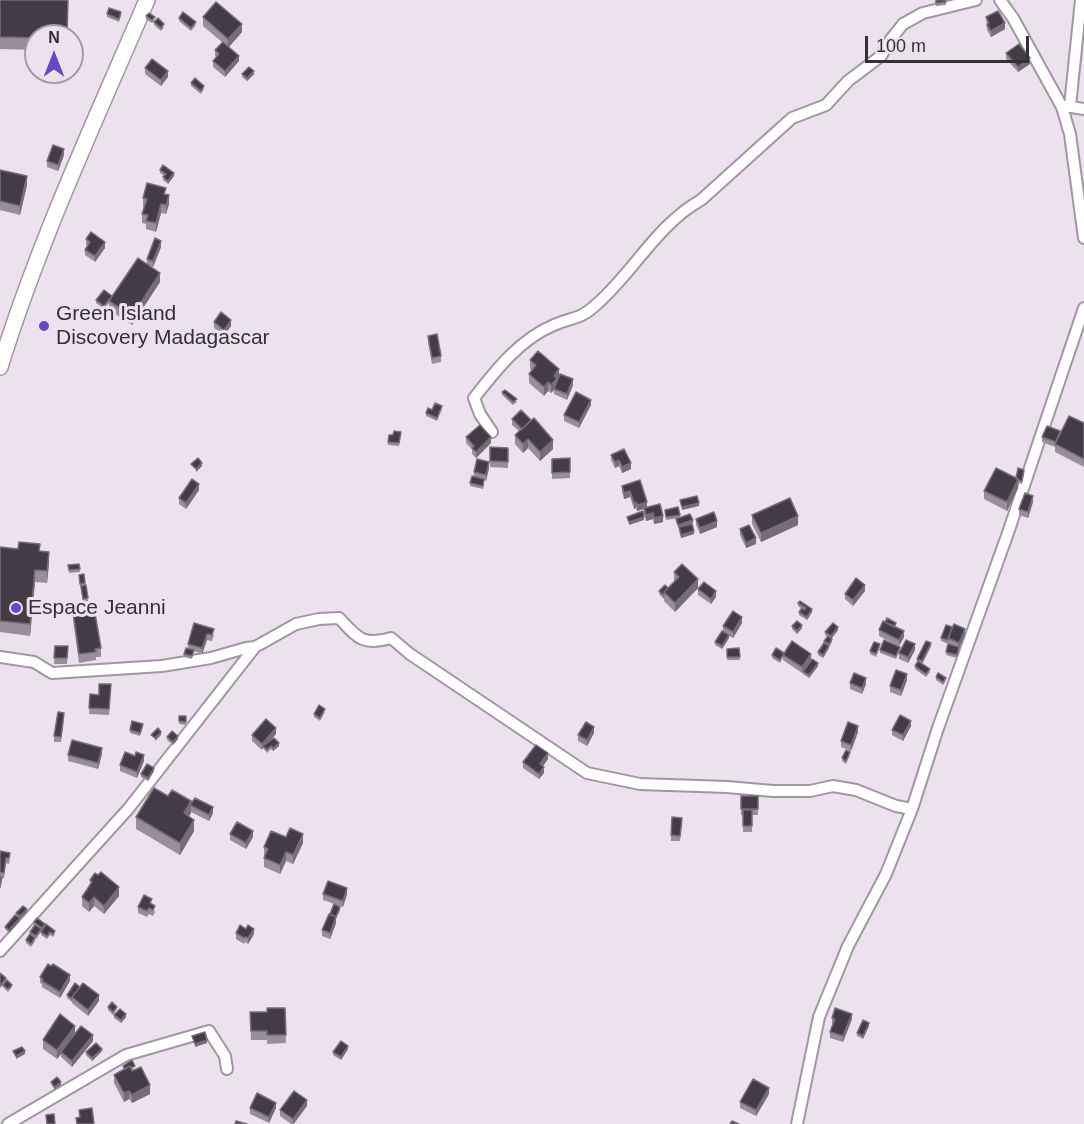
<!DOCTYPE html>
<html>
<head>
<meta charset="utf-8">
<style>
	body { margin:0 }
	#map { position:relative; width:1084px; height:1124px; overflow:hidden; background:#ebe2ed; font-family:Helvetica,sans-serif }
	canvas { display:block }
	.north { position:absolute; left:24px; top:24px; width:60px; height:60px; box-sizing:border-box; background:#ebe2ed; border:2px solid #a29ba3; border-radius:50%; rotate:0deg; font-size:16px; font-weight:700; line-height:24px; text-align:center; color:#343035 }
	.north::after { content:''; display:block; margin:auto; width:21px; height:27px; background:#644bc4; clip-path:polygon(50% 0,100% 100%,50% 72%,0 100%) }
	.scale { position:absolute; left:865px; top:36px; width:164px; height:27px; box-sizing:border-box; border:3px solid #343035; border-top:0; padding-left:8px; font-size:18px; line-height:21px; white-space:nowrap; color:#343035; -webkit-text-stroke:4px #ebe2ed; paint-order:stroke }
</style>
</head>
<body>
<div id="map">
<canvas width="1084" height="1124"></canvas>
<div class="north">N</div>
<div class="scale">100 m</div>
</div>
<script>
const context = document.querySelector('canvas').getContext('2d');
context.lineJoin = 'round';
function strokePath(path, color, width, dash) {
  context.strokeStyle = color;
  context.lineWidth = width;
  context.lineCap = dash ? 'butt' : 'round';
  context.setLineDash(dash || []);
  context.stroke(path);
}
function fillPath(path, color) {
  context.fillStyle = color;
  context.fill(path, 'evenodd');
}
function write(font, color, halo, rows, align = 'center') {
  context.font = font + ' Helvetica,sans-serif';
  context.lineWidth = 6;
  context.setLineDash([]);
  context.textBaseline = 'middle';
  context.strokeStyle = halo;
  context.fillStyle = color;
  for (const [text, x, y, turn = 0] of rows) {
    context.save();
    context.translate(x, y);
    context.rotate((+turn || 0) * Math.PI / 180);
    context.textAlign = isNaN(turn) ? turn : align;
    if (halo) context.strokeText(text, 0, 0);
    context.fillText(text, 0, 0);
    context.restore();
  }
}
const street = new Path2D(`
	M 1000,0 L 1013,18 L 1062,107 L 1070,134 L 1084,238
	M 1065,106 L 1084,109
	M 1070,106 L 1081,0
	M 492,432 L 480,414 L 474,398 C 496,370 520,339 554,325 C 574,316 579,321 598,303 C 634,271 658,224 701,200 L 792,118 L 826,105 L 848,81 L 881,56 L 891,39 L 903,24 L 923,13 L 976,0
	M 0,657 L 34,662 L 52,673 L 162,666 L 211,658 L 246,648 L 255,647
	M 0,951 L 129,808 L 255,647 L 296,624 L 319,619 L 339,618 C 358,638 362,646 391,638 L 410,654 L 587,773 L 640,784 L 727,787 L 773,791 L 810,791 L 833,786 L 856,790 L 896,806 L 912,809
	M 8,1124 L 126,1055 L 209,1031 L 225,1056 L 227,1069
	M 797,1124 L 819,1017 L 848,946 L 886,874 L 912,809 L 938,728 L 1009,530 L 1084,308`);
const secondary = new Path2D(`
	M 0,367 C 39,241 95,121 147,0`);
const wall = new Path2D(`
	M 0,0 L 36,36 L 36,50 L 0,49 Z
	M 935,0 L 945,0 L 946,5 L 936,6 Z
	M 107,14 L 121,15 L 119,22 L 107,17 Z
	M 146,16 L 155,20 L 152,23 L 146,19 Z
	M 203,17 L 242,32 L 229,47 L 239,61 L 225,77 L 213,67 L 213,61 L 217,57 L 215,56 L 215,50 L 222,42 L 203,26 Z
	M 986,17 L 1005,29 L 991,37 L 987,30 Z
	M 179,18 L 196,25 L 191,31 L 179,21 Z
	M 154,22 L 164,27 L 161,31 L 154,25 Z
	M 1006,53 L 1030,64 L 1018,72 L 1006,59 Z
	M 145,68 L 168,77 L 161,86 L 145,74 Z
	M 242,74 L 254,74 L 247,81 L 242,77 Z
	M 191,83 L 204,89 L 201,94 L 191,86 Z
	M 64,155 L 58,171 L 47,167 L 47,161 Z
	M 0,170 L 27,185 L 20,215 L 0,210 Z
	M 160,170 L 174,176 L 168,184 L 163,180 L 164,176 L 160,173 Z
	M 166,195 L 169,204 L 166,214 L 161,213 L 156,232 L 146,229 L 146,224 L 142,223 L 142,214 L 144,207 L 143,207 L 143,198 Z
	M 86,239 L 105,248 L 95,262 L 85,255 L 85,250 L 88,246 L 86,245 Z
	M 161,247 L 153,267 L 148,265 L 160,282 L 132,325 L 109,310 L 109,303 L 104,309 L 96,303 L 96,300 L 112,296 L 147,264 L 147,259 Z
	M 214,322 L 231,326 L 224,335 L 214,328 Z
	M 428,336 L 441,356 L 441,362 L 432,364 L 428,342 Z
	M 530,360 L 559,376 L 573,385 L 567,400 L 554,394 L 554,390 L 551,393 L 548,391 L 544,396 L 529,383 L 529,374 L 532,370 L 530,369 Z
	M 502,392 L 517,402 L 513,405 L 502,395 Z
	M 591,405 L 579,428 L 564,421 L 564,415 Z
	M 442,409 L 437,421 L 426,416 L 426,413 L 432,410 Z
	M 512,419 L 553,449 L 540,461 L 528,448 L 523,453 L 515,444 L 515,435 L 519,431 L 512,425 Z
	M 1084,423 L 1084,467 L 1055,452 L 1055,447 L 1042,442 L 1042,437 L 1060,433 Z
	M 401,435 L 399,446 L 388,445 L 388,442 Z
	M 466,437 L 491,443 L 476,458 L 472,454 L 472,449 L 466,443 Z
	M 490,447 L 508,448 L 508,468 L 490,467 Z
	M 611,455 L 631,469 L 622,473 L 619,466 L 615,468 L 611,460 Z
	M 570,458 L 570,478 L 552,479 L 552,459 Z
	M 489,468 L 486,481 L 484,480 L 483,489 L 470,486 L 470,483 L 474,476 L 474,472 Z
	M 1024,473 L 1022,484 L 1018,483 L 1018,488 L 1007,511 L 984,499 L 984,491 L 1016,478 Z
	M 640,480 L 647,507 L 663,522 L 654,524 L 653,519 L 646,521 L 644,514 L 644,509 L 637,511 L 636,508 L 634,509 L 630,497 L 624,499 L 622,492 L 622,486 Z
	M 199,490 L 186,509 L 179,504 L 179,498 Z
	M 1033,502 L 1028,518 L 1019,515 L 1019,509 Z
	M 665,510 L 680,515 L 680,518 L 693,523 L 687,525 L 694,534 L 681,538 L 679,528 L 676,522 L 676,519 L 679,518 L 666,520 Z
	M 752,515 L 798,525 L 761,542 L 752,524 Z
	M 696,519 L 717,527 L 700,534 L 696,525 Z
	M 740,529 L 756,544 L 746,548 L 740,535 Z
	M 0,547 L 40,551 L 49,563 L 47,583 L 35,582 L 30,636 L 0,632 Z
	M 79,564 L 80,572 L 69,573 L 68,565 Z
	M 674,572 L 698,588 L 675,612 L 664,601 L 664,599 L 659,594 L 659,591 L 668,588 L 674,582 Z
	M 84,574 L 88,601 L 83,602 L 79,578 Z
	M 698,589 L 716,597 L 711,604 L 698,595 Z
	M 865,591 L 853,606 L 845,599 L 845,594 Z
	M 798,603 L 812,612 L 807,620 L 799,615 L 799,612 L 802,609 L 798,606 Z
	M 79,606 L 101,648 L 101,657 L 96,657 L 96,660 L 79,663 L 73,620 L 73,611 L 79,610 Z
	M 194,623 L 214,635 L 212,641 L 207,640 L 202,654 L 194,651 L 192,659 L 184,657 L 184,654 L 188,648 L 188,644 Z
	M 742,623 L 733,638 L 729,636 L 729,638 L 722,649 L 715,645 L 715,642 L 723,632 L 723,626 Z
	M 792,626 L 802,628 L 797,634 L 792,629 Z
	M 896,626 L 895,627 L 904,637 L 899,646 L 879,636 L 879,630 Z
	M 838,630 L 832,638 L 832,642 L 823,658 L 818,655 L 818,652 L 827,636 L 825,635 L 825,632 Z
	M 965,635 L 959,648 L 957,658 L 946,655 L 948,644 L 941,641 L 941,638 Z
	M 55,646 L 68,646 L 67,664 L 54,664 Z
	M 931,646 L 922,664 L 930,672 L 926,677 L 915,669 L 915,666 L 918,662 L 917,661 L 917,659 Z
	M 880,647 L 876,657 L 870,654 L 870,651 Z
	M 739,648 L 740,660 L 727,660 L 727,649 Z
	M 880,650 L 900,650 L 896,659 L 880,653 Z
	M 915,650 L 908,663 L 899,659 L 899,653 Z
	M 811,654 L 802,673 L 783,660 L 783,657 L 780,663 L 772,658 L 772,655 Z
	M 818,666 L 809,678 L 803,674 L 803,672 Z
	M 936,677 L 946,681 L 943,685 L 936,680 Z
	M 907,680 L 901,696 L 890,692 L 890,686 Z
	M 850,683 L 866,684 L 862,694 L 850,689 Z
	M 111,684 L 109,715 L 89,714 L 90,694 L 99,695 Z
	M 325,712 L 320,721 L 314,717 L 314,714 Z
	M 179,716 L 186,716 L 186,725 L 179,724 Z
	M 64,719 L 61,742 L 54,742 L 54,736 Z
	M 911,726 L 903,741 L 892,735 L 892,730 Z
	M 143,727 L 140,736 L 130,733 L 130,730 Z
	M 858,732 L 851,751 L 841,747 L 841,741 Z
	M 594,733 L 587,746 L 578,741 L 578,735 Z
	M 276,734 L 272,739 L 279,746 L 273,751 L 271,749 L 267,753 L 263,748 L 262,750 L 252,741 L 252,735 Z
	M 167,737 L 178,739 L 173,745 L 167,740 Z
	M 102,754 L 98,769 L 68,761 L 68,755 Z
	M 850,755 L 846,764 L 842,761 L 842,758 Z
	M 548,759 L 543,766 L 544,773 L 539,779 L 523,768 L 523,762 Z
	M 144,761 L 137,778 L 120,771 L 120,765 Z
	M 154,771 L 148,781 L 141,777 L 141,774 Z
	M 168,796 L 213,813 L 209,821 L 191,812 L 189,816 L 194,831 L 180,855 L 136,829 L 136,817 Z
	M 741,796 L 758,796 L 758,815 L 752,815 L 752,832 L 743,832 L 743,815 L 741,815 Z
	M 682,824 L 680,841 L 671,841 L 671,835 Z
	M 230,834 L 253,837 L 246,849 L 230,840 Z
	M 286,837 L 303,843 L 293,864 L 286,861 L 280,874 L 264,867 L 264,858 L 265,856 L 264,856 L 264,847 Z
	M 0,851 L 10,859 L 9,864 L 6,863 L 4,878 L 2,878 L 0,890 Z
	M 98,875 L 119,896 L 104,914 L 94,906 L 89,912 L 82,906 L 82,897 L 90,886 L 90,880 Z
	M 323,894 L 347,894 L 343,907 L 323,900 Z
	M 152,904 L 155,912 L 153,916 L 149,914 L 147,917 L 138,913 L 138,907 Z
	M 340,910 L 336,918 L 336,923 L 330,939 L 322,936 L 322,930 L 330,914 Z
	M 27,912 L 20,919 L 20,921 L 9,933 L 5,929 L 5,927 L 16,915 L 16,913 Z
	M 34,922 L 45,926 L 55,934 L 53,937 L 50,935 L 47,939 L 41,935 L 41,932 L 36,939 L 35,938 L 35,941 L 31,947 L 26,943 L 26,940 L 30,935 L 30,932 L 34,925 Z
	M 246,929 L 254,934 L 248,944 L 245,942 L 244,944 L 236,939 L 236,933 Z
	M 0,973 L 12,987 L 8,992 L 3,987 L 3,985 L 1,988 L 0,987 Z
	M 40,977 L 70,981 L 60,998 L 42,987 L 42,984 L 40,983 Z
	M 67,995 L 99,1001 L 88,1016 L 72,1003 L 72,1002 L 67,998 Z
	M 108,1007 L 117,1009 L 113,1015 L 108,1010 Z
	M 285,1008 L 286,1043 L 267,1044 L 267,1040 L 251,1040 L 250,1012 L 267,1012 Z
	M 114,1015 L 126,1017 L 121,1023 L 114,1018 Z
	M 832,1018 L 852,1019 L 843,1042 L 830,1038 L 830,1032 L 833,1024 L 832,1024 Z
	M 869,1026 L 863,1039 L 857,1036 L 857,1033 Z
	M 75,1033 L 93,1041 L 72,1067 L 61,1057 L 61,1054 L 57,1059 L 43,1049 L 43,1040 Z
	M 348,1049 L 341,1060 L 333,1055 L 333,1052 Z
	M 102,1051 L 92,1061 L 86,1055 L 86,1052 Z
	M 123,1066 L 135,1069 L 132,1070 L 150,1094 L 132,1103 L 129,1099 L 124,1102 L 114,1083 L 114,1075 L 123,1070 Z
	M 769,1094 L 756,1116 L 740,1108 L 740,1102 Z
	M 307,1106 L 294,1124 L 291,1124 L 280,1116 L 280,1110 Z
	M 250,1108 L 276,1108 L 269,1123 L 250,1114 Z`);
const shadedWall = new Path2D(`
	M 1005,23 L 1005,29 L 991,37 L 991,31 Z
	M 242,24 L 242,32 L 228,48 L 228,39 Z
	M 239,56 L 239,61 L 225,77 L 225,71 Z
	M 1030,58 L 1030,64 L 1018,72 L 1018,67 Z
	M 168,71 L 168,77 L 161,86 L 161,80 Z
	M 254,71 L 254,74 L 247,81 L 247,78 Z
	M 64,149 L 64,155 L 58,171 L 58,165 Z
	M 174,173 L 174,176 L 168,184 L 168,181 Z
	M 27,176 L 27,185 L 20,215 L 20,206 Z
	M 169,195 L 169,204 L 166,214 L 166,205 Z
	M 161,204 L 161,213 L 156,232 L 156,223 Z
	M 161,241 L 161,247 L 153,267 L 153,261 Z
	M 105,242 L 105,248 L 95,262 L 95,256 Z
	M 160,273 L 160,282 L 132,325 L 132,316 Z
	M 231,320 L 231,326 L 224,335 L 224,330 Z
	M 559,369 L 559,378 L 554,390 L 551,393 L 551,385 L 554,376 Z
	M 573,379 L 573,385 L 567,400 L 567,394 Z
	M 548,382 L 548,391 L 544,396 L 544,387 Z
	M 591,400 L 591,405 L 579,428 L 579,422 Z
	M 491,437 L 491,443 L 476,458 L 476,452 Z
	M 528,439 L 528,448 L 523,453 L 523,444 Z
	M 553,440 L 553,449 L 540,461 L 540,452 Z
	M 619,460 L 619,466 L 615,468 L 615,462 Z
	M 489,462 L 489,468 L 486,481 L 486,475 Z
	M 202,463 L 202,466 L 196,472 L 196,469 Z
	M 631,463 L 631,469 L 622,473 L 622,467 Z
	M 1018,479 L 1018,488 L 1007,511 L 1007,502 Z
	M 199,484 L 199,490 L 186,509 L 186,503 Z
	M 630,491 L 630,497 L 624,499 L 624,493 Z
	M 1033,496 L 1033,502 L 1028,518 L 1028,512 Z
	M 636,502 L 636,508 L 634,509 L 634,503 Z
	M 647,502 L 647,508 L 637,511 L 637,505 Z
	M 699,503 L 699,506 L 682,510 L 682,507 Z
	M 653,513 L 653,519 L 646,521 L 646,515 Z
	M 663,516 L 663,522 L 654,524 L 654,518 Z
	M 798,516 L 798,525 L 761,542 L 761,533 Z
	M 644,517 L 644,520 L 629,525 L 629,522 Z
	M 693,520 L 693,523 L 678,528 L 678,525 Z
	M 717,521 L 717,527 L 700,534 L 700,528 Z
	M 694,531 L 694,534 L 681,538 L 681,535 Z
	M 756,538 L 756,544 L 746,548 L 746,543 Z
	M 49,552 L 49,563 L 47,583 L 47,571 Z
	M 35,570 L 35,582 L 30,636 L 30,624 Z
	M 698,579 L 698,588 L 675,612 L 675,603 Z
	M 865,585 L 865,591 L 853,606 L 853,600 Z
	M 716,591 L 716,597 L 711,604 L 711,599 Z
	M 812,609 L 812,612 L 807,620 L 807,617 Z
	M 742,617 L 742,623 L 733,638 L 733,632 Z
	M 802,625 L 802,628 L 797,634 L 797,631 Z
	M 838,627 L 838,630 L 831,639 L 831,636 Z
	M 965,629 L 965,635 L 959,648 L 957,658 L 959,643 Z
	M 904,631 L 904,637 L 899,646 L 899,640 Z
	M 207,634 L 207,640 L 202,654 L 202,648 Z
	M 729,635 L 729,638 L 722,649 L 722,646 Z
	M 931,643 L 931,646 L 922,664 L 922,661 Z
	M 915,644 L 915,650 L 908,663 L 908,657 Z
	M 829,646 L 829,648 L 823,658 L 823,655 Z
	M 811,654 L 811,660 L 802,673 L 802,667 Z
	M 818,663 L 818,666 L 809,678 L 809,675 Z
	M 907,674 L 907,680 L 901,696 L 901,690 Z
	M 866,678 L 866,684 L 862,694 L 862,688 Z
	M 911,721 L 911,726 L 903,741 L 903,735 Z
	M 858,726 L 858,732 L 851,751 L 851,745 Z
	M 594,727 L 594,733 L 587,746 L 587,740 Z
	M 276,728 L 276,734 L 264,747 L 263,746 L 262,750 L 262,744 Z
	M 161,732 L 161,735 L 155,741 L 155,738 Z
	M 178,736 L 178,739 L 173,745 L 173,742 Z
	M 279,743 L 279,746 L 273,751 L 273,748 Z
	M 102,748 L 102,754 L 98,769 L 98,763 Z
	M 548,753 L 548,759 L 540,770 L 540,764 Z
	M 144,755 L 144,761 L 137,778 L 137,772 Z
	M 544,767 L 544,773 L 539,779 L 539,774 Z
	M 154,768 L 154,771 L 148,781 L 148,778 Z
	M 191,801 L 191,813 L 184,825 L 184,813 Z
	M 213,807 L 213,813 L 209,821 L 209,815 Z
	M 194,820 L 194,831 L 180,855 L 180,843 Z
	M 253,831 L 253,837 L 246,849 L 246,843 Z
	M 303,834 L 303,843 L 293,864 L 293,855 Z
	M 286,852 L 286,861 L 280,874 L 280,865 Z
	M 119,887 L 119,896 L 104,914 L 104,906 Z
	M 347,888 L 347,894 L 343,907 L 343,901 Z
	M 94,897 L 94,906 L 89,912 L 89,903 Z
	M 340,907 L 340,910 L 336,918 L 336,923 L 330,939 L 330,933 Z
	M 27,909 L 27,912 L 20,919 L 20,916 Z
	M 20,918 L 20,921 L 9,933 L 9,930 Z
	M 254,929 L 254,934 L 248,944 L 248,938 Z
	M 70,975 L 70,981 L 60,998 L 60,992 Z
	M 99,995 L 99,1001 L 88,1016 L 88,1010 Z
	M 126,1014 L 126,1017 L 121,1023 L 121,1020 Z
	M 852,1014 L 852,1019 L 843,1042 L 843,1036 Z
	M 869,1023 L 869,1026 L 863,1039 L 863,1036 Z
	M 75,1026 L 75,1035 L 61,1052 L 61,1054 L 57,1059 L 57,1050 Z
	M 93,1035 L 93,1041 L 72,1067 L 72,1061 Z
	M 207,1040 L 207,1043 L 195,1047 L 195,1044 Z
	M 348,1046 L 348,1049 L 341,1060 L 341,1057 Z
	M 102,1049 L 102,1051 L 92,1061 L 92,1058 Z
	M 25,1051 L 25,1054 L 16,1059 L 16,1056 Z
	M 61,1082 L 61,1085 L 54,1090 L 54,1087 Z
	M 150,1085 L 150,1094 L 132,1103 L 132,1095 Z
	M 769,1088 L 769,1094 L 756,1116 L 756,1110 Z
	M 129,1091 L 129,1099 L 124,1102 L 124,1093 Z
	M 307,1100 L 307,1106 L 293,1124 L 293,1119 Z
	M 276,1103 L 276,1108 L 269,1123 L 269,1117 Z`);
const building = new Path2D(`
	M 0,0 L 68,0 L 67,36 L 36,36 L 36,38 L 0,37 Z
	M 936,0 L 945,0 L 946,2 L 936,3 Z
	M 216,2 L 242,24 L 228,39 L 203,17 Z
	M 109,8 L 121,12 L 119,19 L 107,14 Z
	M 998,11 L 1005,23 L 991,31 L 987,25 L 989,23 L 986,17 Z
	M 183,12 L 196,22 L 191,28 L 179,18 Z
	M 149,13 L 155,17 L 152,20 L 146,16 Z
	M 158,18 L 164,24 L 161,28 L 154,22 Z
	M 223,42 L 239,56 L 225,71 L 213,61 L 219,54 L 215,50 Z
	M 1019,44 L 1030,58 L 1018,67 L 1006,53 Z
	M 152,59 L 168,71 L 161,80 L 145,68 Z
	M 249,67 L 254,71 L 247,78 L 242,74 Z
	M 195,78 L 204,86 L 201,91 L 191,83 Z
	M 53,145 L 64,149 L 58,165 L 47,161 Z
	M 163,165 L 174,173 L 168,181 L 163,177 L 166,174 L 160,170 Z
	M 0,170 L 27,176 L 20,206 L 0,201 Z
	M 147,183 L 166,188 L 164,194 L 169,195 L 166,205 L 161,204 L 156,223 L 146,221 L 148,215 L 142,214 L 147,199 L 143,198 Z
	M 91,232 L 105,242 L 95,256 L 85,250 L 90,242 L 86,239 Z
	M 155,238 L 161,241 L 153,261 L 147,259 Z
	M 138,258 L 160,273 L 132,316 L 109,301 Z
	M 104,290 L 112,296 L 104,306 L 96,300 Z
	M 221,312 L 231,320 L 224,330 L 214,322 Z
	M 437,334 L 441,356 L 432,358 L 428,336 Z
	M 538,351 L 559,369 L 554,376 L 557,378 L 551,385 L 548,382 L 544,387 L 529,374 L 536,365 L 530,360 Z
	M 560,374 L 573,379 L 567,394 L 554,389 Z
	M 505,390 L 517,399 L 513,402 L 502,392 Z
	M 576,392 L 591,400 L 579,422 L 564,415 Z
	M 435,403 L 442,406 L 437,418 L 426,413 L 428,408 L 432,410 Z
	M 521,410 L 531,420 L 522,429 L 512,419 Z
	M 1069,416 L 1084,423 L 1084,459 L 1055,444 Z
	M 534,418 L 553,440 L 540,452 L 528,439 L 523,444 L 515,435 Z
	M 480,425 L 491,437 L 476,452 L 472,448 L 474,446 L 466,437 Z
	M 1047,426 L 1060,431 L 1056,442 L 1042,437 Z
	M 394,431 L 401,432 L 399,443 L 388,442 L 389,435 L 393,435 Z
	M 490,447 L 508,448 L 508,462 L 490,461 Z
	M 624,449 L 631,463 L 622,467 L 619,460 L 615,462 L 611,455 Z
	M 198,458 L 202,463 L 196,469 L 191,464 Z
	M 570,458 L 570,472 L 552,473 L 552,459 Z
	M 477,459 L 489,462 L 486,475 L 474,472 Z
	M 996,468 L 1018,479 L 1007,502 L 984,491 Z
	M 1018,468 L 1024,470 L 1022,481 L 1018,480 L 1018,479 L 1016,478 Z
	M 472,476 L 484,479 L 483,486 L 470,483 Z
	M 192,479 L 199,484 L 186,503 L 179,498 Z
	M 640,480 L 647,502 L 637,505 L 636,502 L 634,503 L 630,491 L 624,493 L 622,486 Z
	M 1025,493 L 1033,496 L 1028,512 L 1019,509 Z
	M 697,496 L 699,503 L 682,507 L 680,500 Z
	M 790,498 L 798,516 L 761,533 L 752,515 Z
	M 660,504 L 663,516 L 654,518 L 653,513 L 646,515 L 644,508 Z
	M 678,507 L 680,515 L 666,517 L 665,510 Z
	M 643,511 L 644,517 L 629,522 L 627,517 Z
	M 714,512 L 717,521 L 700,528 L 696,519 Z
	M 690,514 L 693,520 L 678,525 L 676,519 Z
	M 692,524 L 694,531 L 681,535 L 679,527 Z
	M 749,525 L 756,538 L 746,543 L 740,529 Z
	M 19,542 L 40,544 L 39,551 L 49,552 L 47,571 L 35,570 L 30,624 L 0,621 L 0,547 L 18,549 Z
	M 79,564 L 80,569 L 69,570 L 68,565 Z
	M 682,564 L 698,579 L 675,603 L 664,592 L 679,577 L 674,572 Z
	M 84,574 L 85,583 L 80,584 L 79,575 Z
	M 856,578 L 865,585 L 853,600 L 845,594 Z
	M 704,582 L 716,591 L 711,599 L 698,589 Z
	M 86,585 L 88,598 L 83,599 L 81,586 Z
	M 665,585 L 668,588 L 664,592 L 664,596 L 659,591 Z
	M 800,601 L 812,609 L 807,617 L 799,612 L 802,608 L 804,610 L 806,608 L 798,603 Z
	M 86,605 L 87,609 L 94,608 L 101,648 L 95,649 L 96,652 L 79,654 L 73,611 L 79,610 L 79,606 Z
	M 733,611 L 742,617 L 733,632 L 723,626 Z
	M 887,618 L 896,623 L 894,627 L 885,622 Z
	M 797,621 L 802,625 L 797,631 L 792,626 Z
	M 883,621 L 904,631 L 899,640 L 879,630 Z
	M 194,623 L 214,629 L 212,635 L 207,634 L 202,648 L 188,644 Z
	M 833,623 L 838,627 L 831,636 L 825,632 Z
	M 954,624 L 965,629 L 959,643 L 948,638 Z
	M 946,625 L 952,627 L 948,640 L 941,638 Z
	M 722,631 L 729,635 L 722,646 L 715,642 Z
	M 828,636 L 832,639 L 829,644 L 824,641 Z
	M 884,640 L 900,647 L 896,656 L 880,650 Z
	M 906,640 L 915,644 L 908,657 L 899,653 Z
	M 792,641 L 811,654 L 802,667 L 783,655 Z
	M 926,641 L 931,643 L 922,661 L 917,659 Z
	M 874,642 L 880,644 L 876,654 L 870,651 Z
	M 824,643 L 829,646 L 823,655 L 818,652 Z
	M 948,644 L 959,647 L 957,655 L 946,652 Z
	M 55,646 L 68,646 L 67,658 L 54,658 Z
	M 186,648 L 194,650 L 192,656 L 184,654 Z
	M 739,648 L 740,657 L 727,657 L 727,649 Z
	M 776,648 L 784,653 L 780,660 L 772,655 Z
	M 812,659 L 818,663 L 809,675 L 803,672 Z
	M 918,661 L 930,669 L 926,674 L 915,666 Z
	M 896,670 L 907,674 L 901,690 L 890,686 Z
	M 854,673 L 866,678 L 862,688 L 850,683 Z
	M 938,673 L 946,678 L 943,682 L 936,677 Z
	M 99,684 L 111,684 L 109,709 L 89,708 L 90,694 L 99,695 Z
	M 319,705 L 325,709 L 320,718 L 314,714 Z
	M 58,712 L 64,713 L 61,737 L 54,736 Z
	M 900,715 L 911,721 L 903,735 L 892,730 Z
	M 179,716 L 186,716 L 186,722 L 179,721 Z
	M 266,719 L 276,728 L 262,744 L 252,735 Z
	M 132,721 L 143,724 L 140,733 L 130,730 Z
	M 586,722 L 594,727 L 587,740 L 578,735 Z
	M 848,722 L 858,726 L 851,745 L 841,741 Z
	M 158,728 L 161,732 L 155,738 L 151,735 Z
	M 172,731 L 178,736 L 173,742 L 167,737 Z
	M 274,738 L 279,743 L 273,748 L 271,746 L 267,750 L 263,746 Z
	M 72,740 L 102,748 L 98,763 L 68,755 Z
	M 536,745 L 548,753 L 540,764 L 544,767 L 539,774 L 523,762 Z
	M 846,750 L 850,752 L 846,761 L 842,758 Z
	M 125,752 L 135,756 L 136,752 L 144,755 L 137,772 L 120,765 Z
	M 147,764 L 154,768 L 148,778 L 141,774 Z
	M 154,788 L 168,796 L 172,790 L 191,801 L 184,813 L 194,820 L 180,843 L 136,817 Z
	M 741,796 L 758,796 L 758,809 L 741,809 Z
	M 195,798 L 213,807 L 209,815 L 190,805 Z
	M 743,810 L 752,810 L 752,826 L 743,826 Z
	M 672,817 L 682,818 L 680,836 L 671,835 Z
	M 237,822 L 253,831 L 246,843 L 230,834 Z
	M 290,828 L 303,834 L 293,855 L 286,852 L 280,865 L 264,858 L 268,849 L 264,847 L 271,831 L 286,837 Z
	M 0,851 L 10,853 L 9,858 L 6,858 L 4,873 L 0,872 Z
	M 101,872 L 119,887 L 104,906 L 94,897 L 89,903 L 82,897 L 92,882 L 90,880 L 95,873 L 98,875 Z
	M 0,877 L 2,877 L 0,887 Z
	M 328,881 L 347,888 L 343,901 L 323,894 Z
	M 144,895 L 152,899 L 150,903 L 155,906 L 153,910 L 149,908 L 147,911 L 138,907 Z
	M 334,904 L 340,907 L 336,917 L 330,914 Z
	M 23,906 L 27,909 L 20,916 L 16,913 Z
	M 329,914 L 336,917 L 330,933 L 322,930 Z
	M 15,915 L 20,918 L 9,930 L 5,927 Z
	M 37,918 L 45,924 L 42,928 L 34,922 Z
	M 46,924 L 55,931 L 53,934 L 50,932 L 47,936 L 41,932 Z
	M 35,925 L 41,929 L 36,936 L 30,932 Z
	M 240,925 L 246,929 L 248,925 L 254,929 L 248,938 L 245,937 L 244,938 L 236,933 Z
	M 30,934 L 35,938 L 31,944 L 26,940 Z
	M 48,964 L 51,966 L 53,964 L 70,975 L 60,992 L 42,981 L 43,979 L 40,977 Z
	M 0,973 L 6,978 L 1,985 L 0,984 Z
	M 7,980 L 12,985 L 8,989 L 3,985 Z
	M 75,983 L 80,987 L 72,997 L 72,999 L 67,995 Z
	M 83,983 L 99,995 L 88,1010 L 72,997 Z
	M 112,1002 L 117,1007 L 113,1012 L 108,1007 Z
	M 267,1008 L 285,1008 L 286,1035 L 267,1035 L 267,1031 L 251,1031 L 250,1012 L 267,1012 Z
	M 835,1008 L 852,1014 L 843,1036 L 830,1032 L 835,1019 L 832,1018 Z
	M 120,1009 L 126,1014 L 121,1020 L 114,1015 Z
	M 60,1014 L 75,1026 L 57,1050 L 43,1040 Z
	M 863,1020 L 869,1023 L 863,1036 L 857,1033 Z
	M 81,1026 L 93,1035 L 72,1061 L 61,1052 Z
	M 205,1032 L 207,1040 L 195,1044 L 192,1036 Z
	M 341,1041 L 348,1046 L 341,1057 L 333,1052 Z
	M 96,1043 L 102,1049 L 92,1058 L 86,1052 Z
	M 22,1047 L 25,1051 L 16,1056 L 13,1051 Z
	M 132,1060 L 135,1066 L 131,1068 L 130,1066 L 125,1069 L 123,1066 Z
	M 130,1066 L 132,1071 L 141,1067 L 150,1085 L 132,1095 L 129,1091 L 124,1093 L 114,1075 Z
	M 57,1077 L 61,1082 L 54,1087 L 51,1082 Z
	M 753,1079 L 769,1088 L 756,1110 L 740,1102 Z
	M 294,1091 L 307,1100 L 293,1119 L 280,1110 Z
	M 257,1093 L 276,1103 L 269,1117 L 250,1108 Z
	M 92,1108 L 94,1124 L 77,1124 L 76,1118 L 80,1117 L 79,1110 Z
	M 54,1114 L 55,1124 L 47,1124 L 46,1115 Z
	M 236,1121 L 247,1124 L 235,1124 Z
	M 732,1121 L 739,1124 L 730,1124 Z`);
const markers = [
	[44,326,6,"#644bc4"],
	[16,608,6,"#644bc4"]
];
const poiNames = [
	["Green Island",56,314],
	["Discovery Madagascar",56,338],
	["Espace Jeanni",28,608]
];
strokePath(street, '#a097a2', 14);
strokePath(secondary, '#a097a2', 18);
strokePath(street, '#fff', 10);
strokePath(secondary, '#fff', 15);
fillPath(wall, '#978e99');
fillPath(shadedWall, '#756d77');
fillPath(building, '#433b45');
strokePath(building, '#756d77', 1.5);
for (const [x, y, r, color] of markers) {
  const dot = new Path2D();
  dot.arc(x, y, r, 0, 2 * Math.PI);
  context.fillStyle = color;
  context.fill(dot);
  strokePath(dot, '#ebe2ed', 2);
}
write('21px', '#343035', '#ebe2ed', poiNames, 'left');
</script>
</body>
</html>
